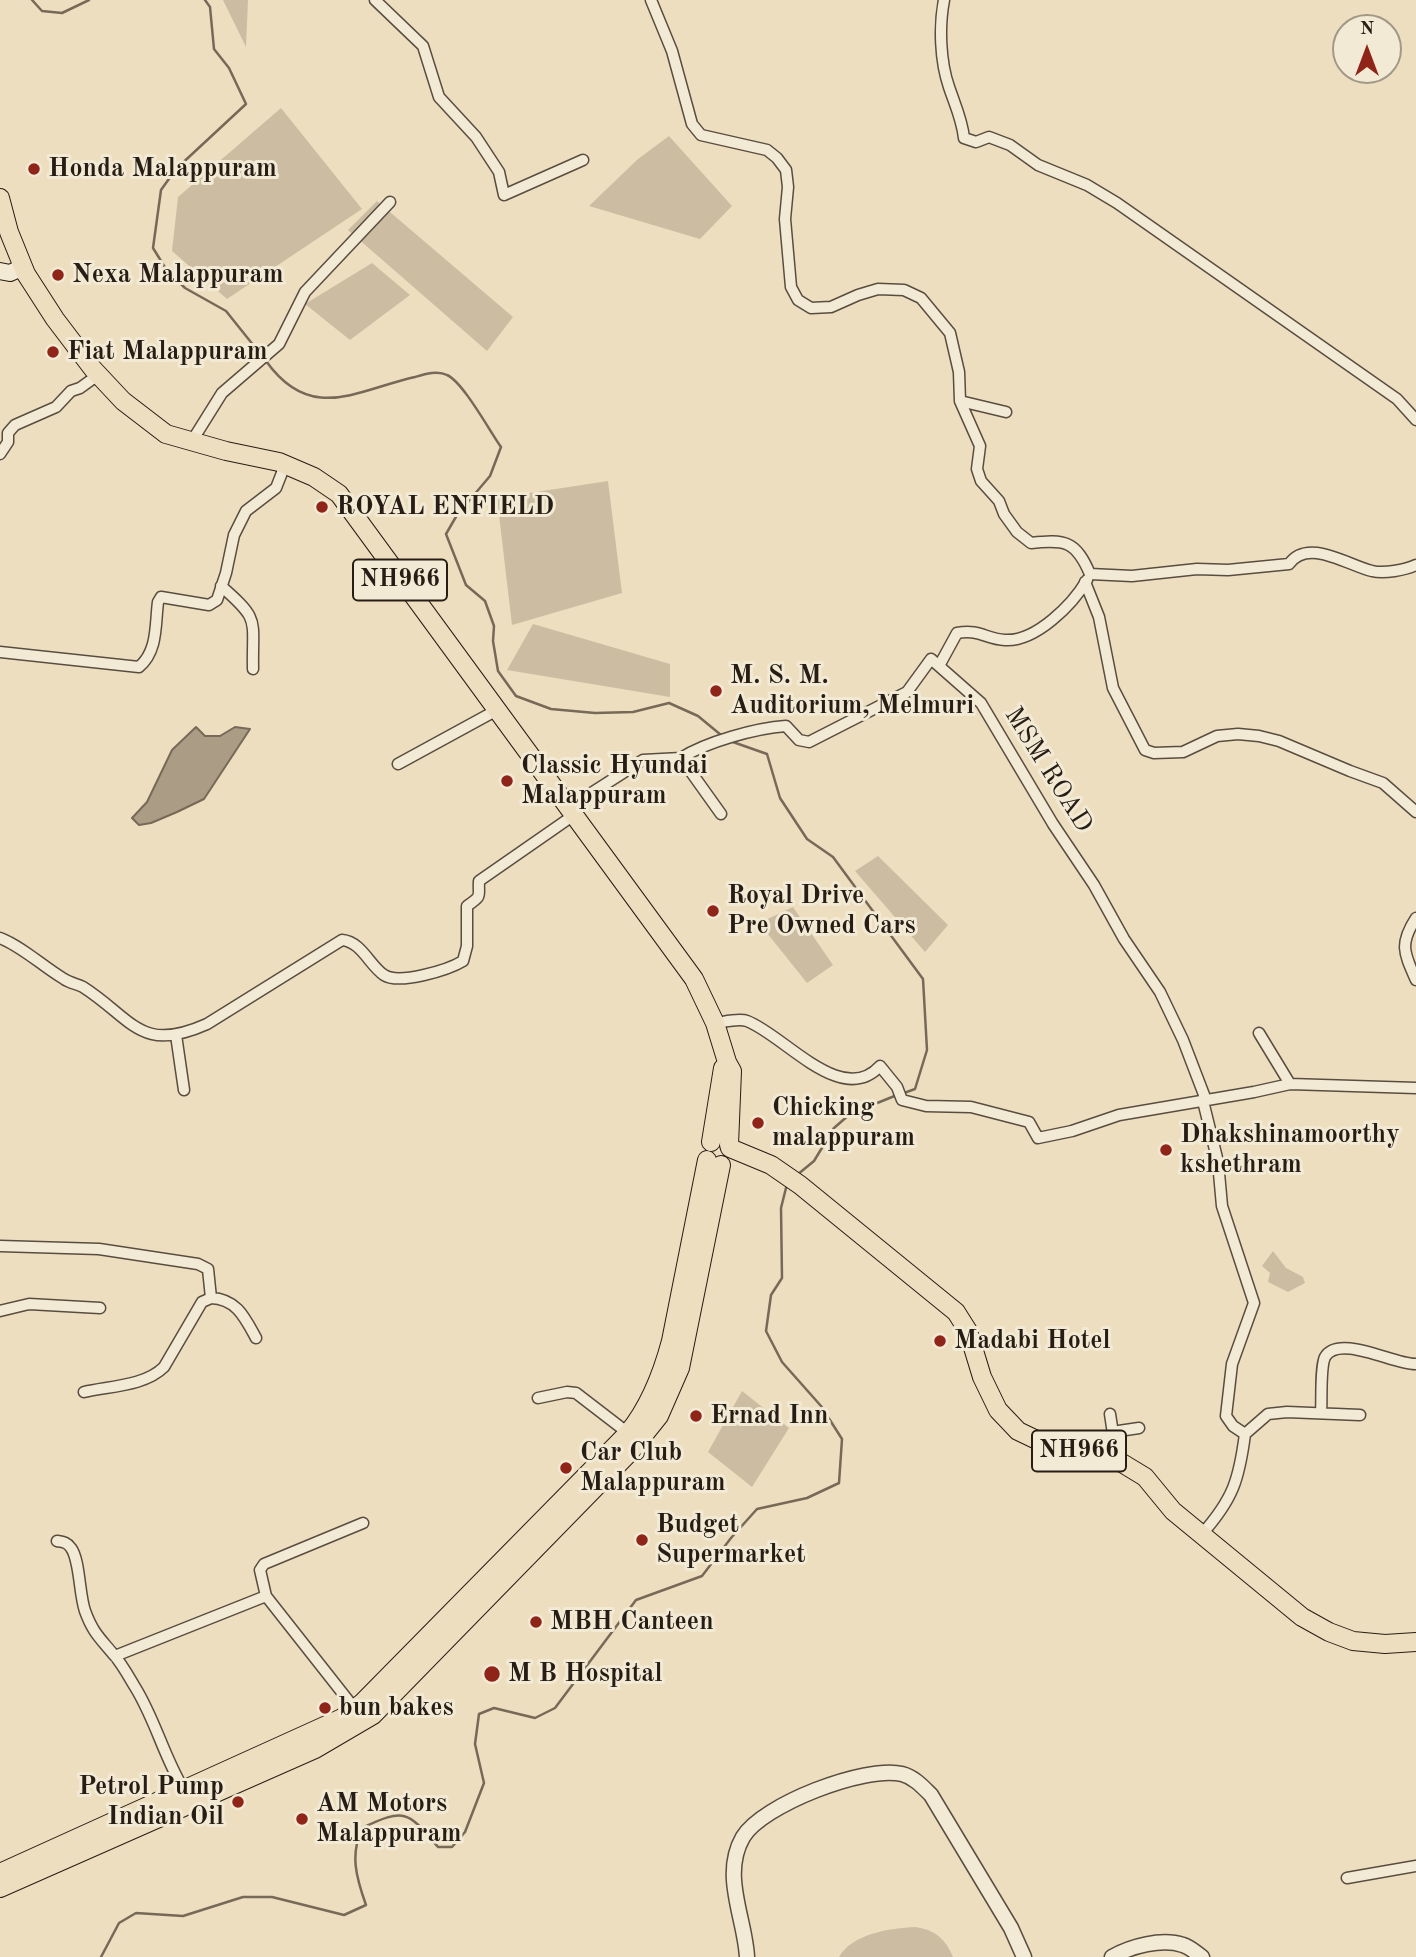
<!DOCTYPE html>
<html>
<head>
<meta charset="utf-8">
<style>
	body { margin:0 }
	#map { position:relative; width:1416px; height:1957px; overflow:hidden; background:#eddebf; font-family:"Old Standard TT",serif }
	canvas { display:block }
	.north { position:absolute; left:1332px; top:14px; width:70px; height:70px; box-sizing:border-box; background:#f3ead5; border:2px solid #a29888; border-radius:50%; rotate:0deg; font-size:19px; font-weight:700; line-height:28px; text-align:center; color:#281d15 }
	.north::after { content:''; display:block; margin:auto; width:24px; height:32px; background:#8f2418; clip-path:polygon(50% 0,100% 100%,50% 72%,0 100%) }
</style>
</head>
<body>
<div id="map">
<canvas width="1416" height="1957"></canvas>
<div class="north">N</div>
</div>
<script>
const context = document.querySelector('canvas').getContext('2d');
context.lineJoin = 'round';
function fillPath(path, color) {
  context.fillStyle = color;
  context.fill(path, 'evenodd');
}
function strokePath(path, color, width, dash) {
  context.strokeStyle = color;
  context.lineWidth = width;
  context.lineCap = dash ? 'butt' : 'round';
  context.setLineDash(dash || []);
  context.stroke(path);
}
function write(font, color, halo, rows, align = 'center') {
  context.font = font + ' "Old Standard TT",serif';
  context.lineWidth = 6;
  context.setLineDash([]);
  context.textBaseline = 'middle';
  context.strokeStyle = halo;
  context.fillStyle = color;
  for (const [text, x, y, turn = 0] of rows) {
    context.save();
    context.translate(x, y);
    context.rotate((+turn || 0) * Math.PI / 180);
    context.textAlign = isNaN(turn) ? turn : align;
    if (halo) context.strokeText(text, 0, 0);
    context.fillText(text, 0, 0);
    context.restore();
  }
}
const green = new Path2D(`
	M 223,0 L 248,0 L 246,47 Z
	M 281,108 L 362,209 L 227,299 L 172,251 L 178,197 Z
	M 669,136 L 732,206 L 700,239 L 589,206 L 638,159 Z
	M 377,201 L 513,317 L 487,351 L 348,230 Z
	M 372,263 L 410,295 L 350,340 L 305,304 Z
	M 608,481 L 622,593 L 512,625 L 497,498 Z
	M 533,624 L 670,664 L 670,697 L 507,670 Z
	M 878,856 L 948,925 L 925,952 L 855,871 Z
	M 793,907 L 833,965 L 807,983 L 759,923 Z
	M 1273,1251 L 1286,1268 L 1303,1277 L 1305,1283 L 1288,1292 L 1268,1282 L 1270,1273 L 1262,1266 Z
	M 742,1391 L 789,1428 L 752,1487 L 708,1452 Z
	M 915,1927 C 934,1929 946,1939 953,1957 L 839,1957 C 852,1934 890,1928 915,1927 Z`);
const water = new Path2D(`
	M 196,727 L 205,736 L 220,736 L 235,727 L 250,729 L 204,799 L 177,812 L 151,823 L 139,825 L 132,818 L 147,802 L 172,750 Z`);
const stream = new Path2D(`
	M 32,0 L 42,11 L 62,13 L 89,0
	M 205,0 L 210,7 L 214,49 L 229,68 L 246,104 L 176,169 L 161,190 L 153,248 L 166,269 L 185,288 L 226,311 L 262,356
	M 266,361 C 311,424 357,390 415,377 C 425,374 438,370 447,375 C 463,382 489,430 501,447 L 490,476 L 457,515 L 446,534 L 466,585 L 485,601 L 494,626 L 493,641 L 498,671 L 516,696 L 551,709 L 595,713 L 633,712 L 669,703 L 698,716 L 721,735
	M 730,741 L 767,754 L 780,798 L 807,839 L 833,857 L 923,979 L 927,1050 L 915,1089 L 904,1093
	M 797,1175 L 814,1161 L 834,1128 L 850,1114 L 897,1095
	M 101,1957 L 119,1923 L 136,1913 L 183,1916 L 243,1897 L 272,1897 L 344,1915 L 366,1905 C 356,1877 350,1855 362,1828 C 406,1807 408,1812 438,1847 L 452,1847 L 465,1832 L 484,1783 L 475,1744 L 479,1714 L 494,1708 L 535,1718 L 555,1708 L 636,1600 L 702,1576 L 731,1538 L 757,1509 L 807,1498 L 839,1483 L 842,1439 L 821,1406 L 782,1362 L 766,1331 L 771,1295 L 782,1278 L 781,1208 L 787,1184`);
const minor = new Path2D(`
	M 375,0 L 423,46 L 439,97 L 476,137 L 499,172 L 504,195 L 583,160
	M 651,0 L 672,51 L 692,124 L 701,135 L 767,150 L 777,158 L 786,170 L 788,187 L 785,219 L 791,287 L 798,300 L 811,308 L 831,307 L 858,295 L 878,289 L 904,290 L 921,298 L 950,333 L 959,372 L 960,401 L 980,446 L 977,469 L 981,481 L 999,501 L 1004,514 L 1017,532 L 1031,543 C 1065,539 1076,541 1090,574 L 1132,576 L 1197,569 L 1228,570 L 1289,564 C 1308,537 1349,566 1372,571 C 1384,574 1405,570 1416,565
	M 944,0 C 939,26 940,61 949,87 C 955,105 962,119 964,138 L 976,142 L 989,137 L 1010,145 L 1038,165 L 1087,185 L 1117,203 L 1397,399 L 1416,420
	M 960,401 L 1006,412
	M 192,441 L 222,393 L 279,344 L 305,292 L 390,202
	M 0,454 L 8,442 L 8,433 L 15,425 L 56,407 L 71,391 L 80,388 L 98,375
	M 1085,582 L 1099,617 L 1113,688 L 1145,750 L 1154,753 L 1183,752 L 1217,736 L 1238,734 L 1259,736 L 1279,741 L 1350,771 L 1383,783 L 1416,812
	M 221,586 C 261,621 252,618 253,669
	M 0,652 L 139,667 C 158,651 155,625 158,602 L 161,597 L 209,605 L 217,600 L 226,573 L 234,535 L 246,511 L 276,488 L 285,465
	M 939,666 L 957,633 C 981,629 985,639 1005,640 C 1036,642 1073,604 1087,580
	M 681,758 C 706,742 756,728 786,726 L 799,740 L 809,742 L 907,692 L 931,659 L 981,703 L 1053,824 L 1094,885 L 1124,939 L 1160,992 L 1183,1040 L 1206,1100
	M 398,764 L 497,710
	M 568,808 L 643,760 L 681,758 L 721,814
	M 1416,918 C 1399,944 1404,953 1416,980
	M 0,938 C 23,947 42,966 64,979 C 70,983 77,984 83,987 C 133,1019 140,1054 207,1024 L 342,940 C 362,942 369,965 384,975 C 399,985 448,970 463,961 L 467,946 L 467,906 C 483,895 478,897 479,881 L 574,815
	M 715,1023 C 724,1022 739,1018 747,1021 C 784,1035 842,1108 880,1066 L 897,1087 L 902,1100 L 926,1106 L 971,1107 L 1029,1122 L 1038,1138 L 1072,1131 L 1119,1115 L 1254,1092 L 1290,1084 L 1416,1088
	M 1259,1033 L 1290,1084
	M 176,1035 L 184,1090
	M 1203,1101 L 1218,1162 L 1222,1206 L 1254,1303 L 1232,1364 L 1226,1416 L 1233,1426 L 1245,1434 L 1268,1414 L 1287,1412 L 1360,1415
	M 0,1246 L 99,1249 L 198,1264 L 208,1269 L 211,1298 C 237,1299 245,1318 256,1338
	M 0,1311 L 29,1304 L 100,1308
	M 84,1392 C 110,1386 145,1386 164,1367 L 202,1302 L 211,1298
	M 538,1398 L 567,1392 L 576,1393 L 628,1433
	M 1321,1413 C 1322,1401 1320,1367 1325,1357 C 1339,1333 1397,1366 1416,1364
	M 1110,1414 L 1117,1460
	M 1112,1432 L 1139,1428
	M 1202,1534 C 1233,1499 1239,1480 1245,1434
	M 57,1541 C 63,1542 67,1542 71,1548 C 80,1560 79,1594 85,1611 C 93,1633 100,1638 114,1655 C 122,1664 129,1677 135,1687 C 155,1719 164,1757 184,1790
	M 115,1656 L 266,1596
	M 355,1709 L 266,1596 L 260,1570 L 264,1564 L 363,1523
	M 1347,1878 L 1416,1866`);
const tertiary = new Path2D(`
	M 747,1957 C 745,1918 721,1875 743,1837 C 762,1805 865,1765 902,1774 C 914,1777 923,1787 931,1795 L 1011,1928 L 1024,1957
	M 1112,1957 C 1131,1946 1162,1938 1183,1945 C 1190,1947 1196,1953 1202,1957`);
const secondary = new Path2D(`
	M 0,271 L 10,273 L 23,267`);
const trunk = new Path2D(`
	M 0,198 L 9,232 L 26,274 L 55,319 L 93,369 L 123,401 L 166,434 L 226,451 L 279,462 L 314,477 L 339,494 L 694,979 L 715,1023 L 727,1062 L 732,1071 L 729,1145
	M 711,1142 L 723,1068
	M 730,1148 L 771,1165 L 800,1185 L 956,1312 L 968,1331 L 982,1377 L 998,1410 L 1018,1431 L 1041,1442 L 1117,1460 L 1145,1477 L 1173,1511 L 1302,1617 L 1329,1632 L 1353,1641 L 1385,1644 L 1416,1642
	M 0,1873 L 342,1718 L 362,1703 L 628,1433 C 650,1406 662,1375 671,1341 L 707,1160
	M 0,1888 L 315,1749 L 373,1715 L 631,1451 L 659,1416 L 680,1368 L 721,1165`);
const markers = [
	[34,169,7,"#8f2418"],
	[58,275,7,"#8f2418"],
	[53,352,7,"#8f2418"],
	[322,507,7,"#8f2418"],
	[716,691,7,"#8f2418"],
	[507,781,7,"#8f2418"],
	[713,911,7,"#8f2418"],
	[758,1123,7,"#8f2418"],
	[1166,1150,7,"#8f2418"],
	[940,1341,7,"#8f2418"],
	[696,1416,7,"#8f2418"],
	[566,1468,7,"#8f2418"],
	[642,1540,7,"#8f2418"],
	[536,1622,7,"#8f2418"],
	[492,1674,9,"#8f2418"],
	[325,1708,7,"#8f2418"],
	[238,1802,7,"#8f2418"],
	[302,1819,7,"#8f2418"]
];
const shields = [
	[400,580,94],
	[1079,1451,94]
];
const shieldNames = [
	["NH966",400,580],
	["NH966",1079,1451]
];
const poiNames = [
	["Honda Malappuram",48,169],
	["Nexa Malappuram",72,275],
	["Fiat Malappuram",67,352],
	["ROYAL ENFIELD",336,507],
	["M. S. M.",730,676],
	["Auditorium, Melmuri",730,706],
	["Classic Hyundai",521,766],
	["Malappuram",521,796],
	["Royal Drive",727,896],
	["Pre Owned Cars",727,926],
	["Chicking",772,1108],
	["malappuram",772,1138],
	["Dhakshinamoorthy",1180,1135],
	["kshethram",1180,1165],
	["Madabi Hotel",954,1341],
	["Ernad Inn",710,1416],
	["Car Club",580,1453],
	["Malappuram",580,1483],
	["Budget",656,1525],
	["Supermarket",656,1555],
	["MBH Canteen",550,1622],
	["M B Hospital",508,1674],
	["bun bakes",339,1708],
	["Petrol Pump",224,1787,"right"],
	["Indian Oil",224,1817,"right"],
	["AM Motors",316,1804],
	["Malappuram",316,1834]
];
const streetNames = [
	["MSM ROAD",1048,770,58]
];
fillPath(green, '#ccbda2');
fillPath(water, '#aa9c85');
strokePath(water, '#766958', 2);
strokePath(stream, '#766958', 2.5);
strokePath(minor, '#594d40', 13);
strokePath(tertiary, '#594d40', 17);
strokePath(secondary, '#281d15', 18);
strokePath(trunk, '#281d15', 20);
strokePath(minor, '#f3ead5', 10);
strokePath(tertiary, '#f3ead5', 14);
strokePath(secondary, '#f3ead5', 16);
strokePath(trunk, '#eddebf', 18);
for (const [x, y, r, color] of markers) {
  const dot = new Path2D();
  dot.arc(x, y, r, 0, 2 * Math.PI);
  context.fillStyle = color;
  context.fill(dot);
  strokePath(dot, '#f3ead5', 2.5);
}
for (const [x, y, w] of shields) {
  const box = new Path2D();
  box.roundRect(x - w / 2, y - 20.5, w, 41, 5);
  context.fillStyle = '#f3ead5';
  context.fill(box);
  strokePath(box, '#281d15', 2);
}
write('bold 24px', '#281d15', null, shieldNames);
write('bold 26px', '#281d15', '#f3ead5', poiNames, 'left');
write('26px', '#281d15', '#f3ead5', streetNames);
</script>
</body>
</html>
